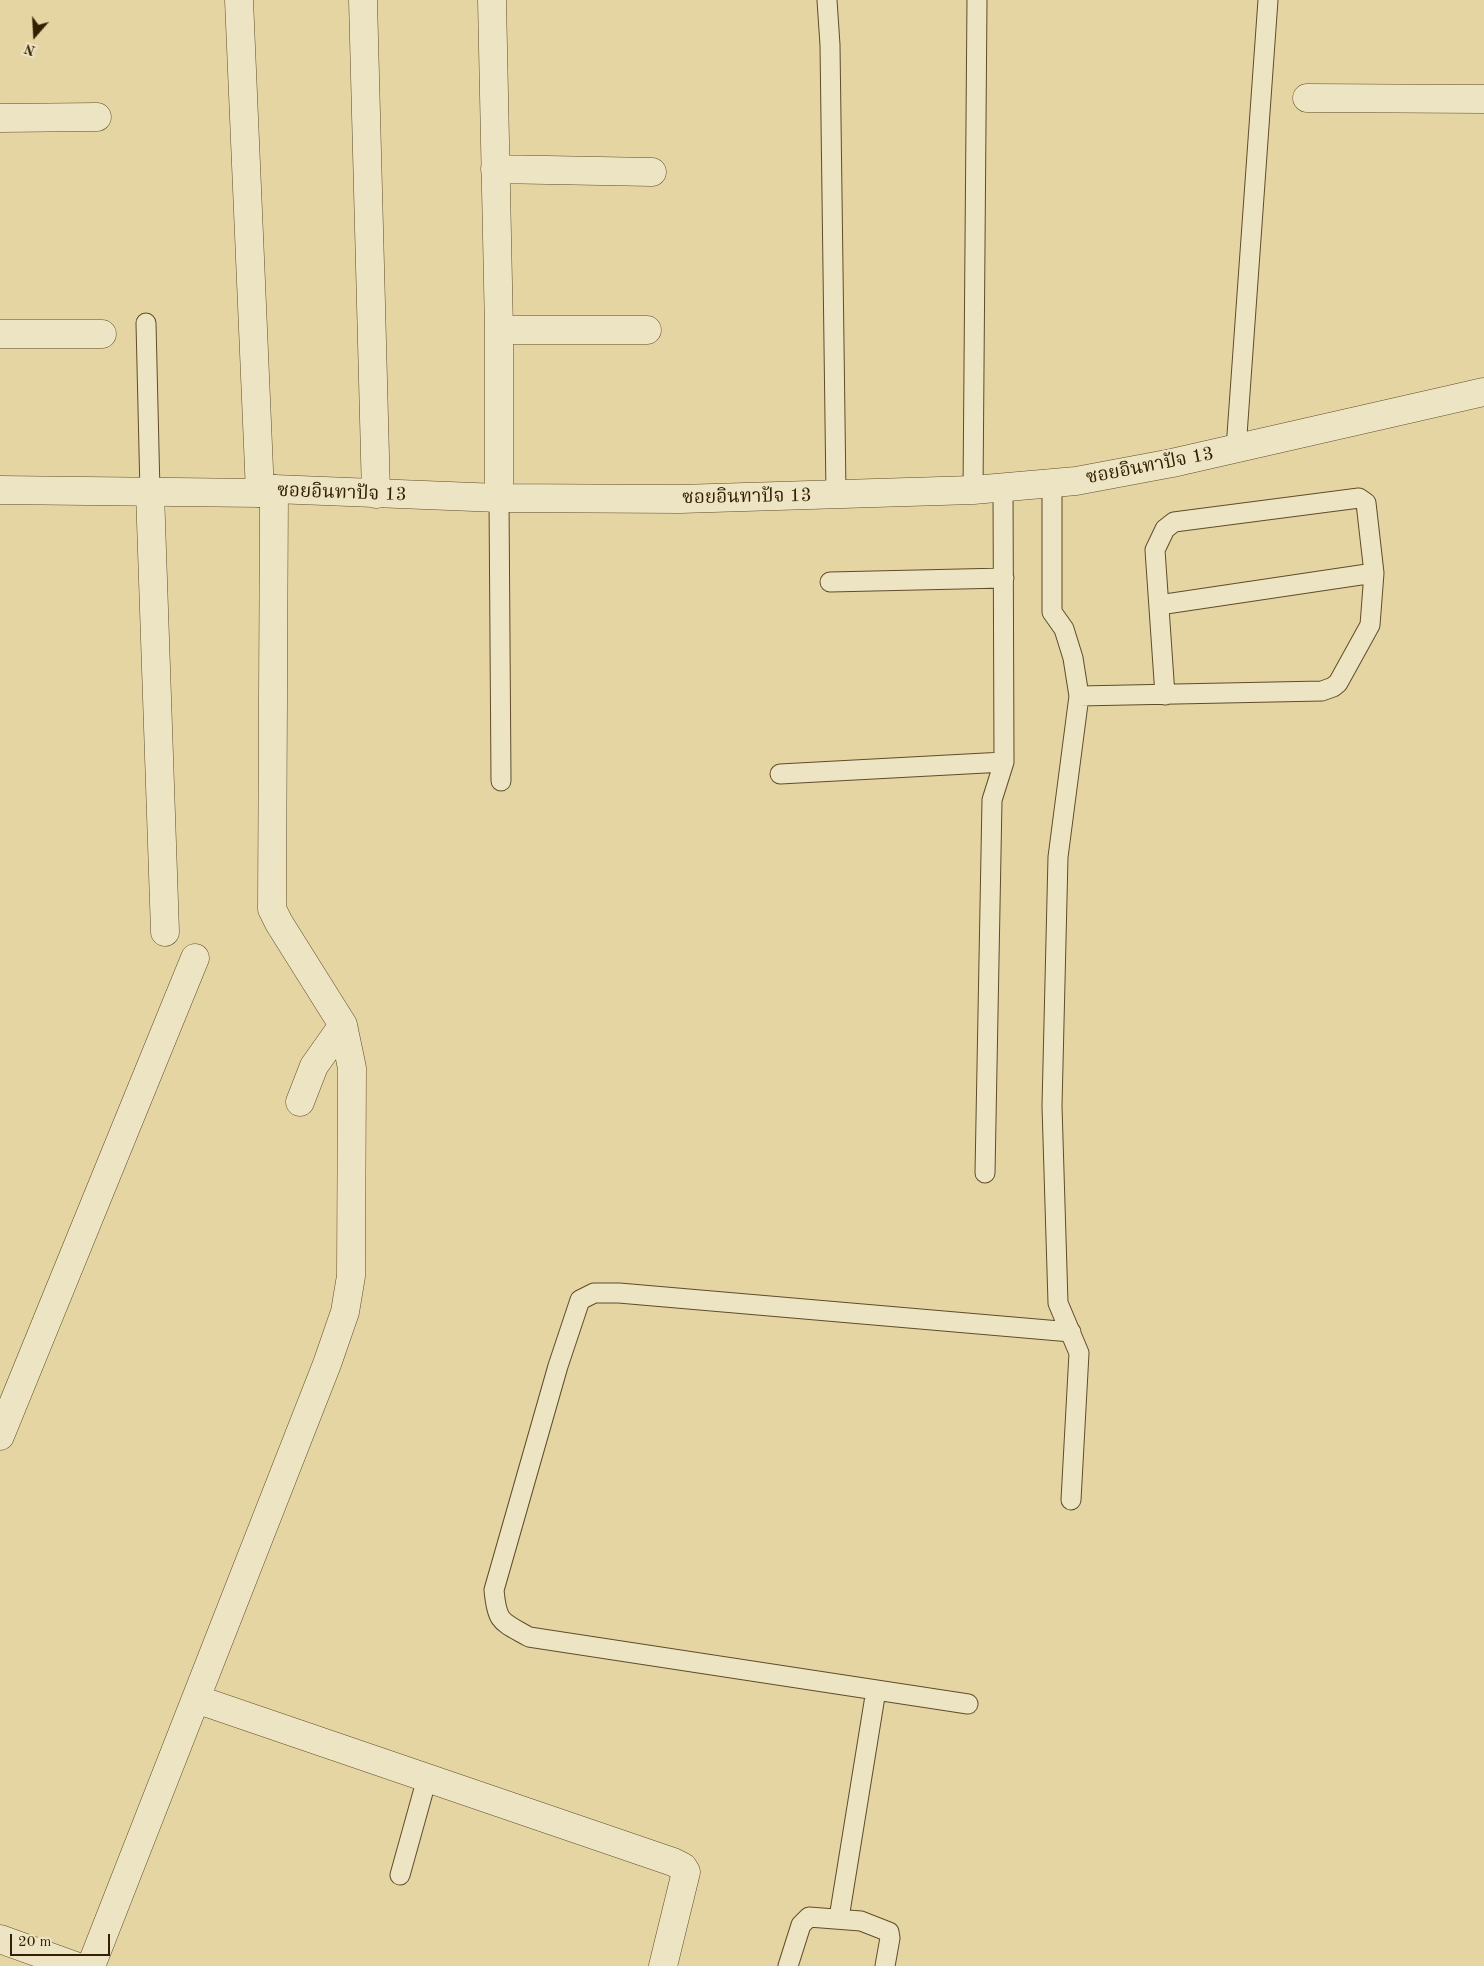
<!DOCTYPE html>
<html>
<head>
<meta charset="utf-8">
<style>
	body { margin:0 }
	#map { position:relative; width:1484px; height:1966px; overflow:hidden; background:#e4d5a2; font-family:"Old Standard TT",serif }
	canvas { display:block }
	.north { position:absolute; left:10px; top:10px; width:50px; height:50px; -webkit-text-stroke:4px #ede4c3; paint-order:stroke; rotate:199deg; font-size:14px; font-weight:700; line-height:20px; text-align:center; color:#332002 }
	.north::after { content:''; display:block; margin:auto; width:18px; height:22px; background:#332002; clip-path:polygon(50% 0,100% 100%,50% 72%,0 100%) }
	.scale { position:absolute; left:10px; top:1934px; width:100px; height:22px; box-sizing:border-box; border:2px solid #332002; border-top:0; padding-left:6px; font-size:15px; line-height:18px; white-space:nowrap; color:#332002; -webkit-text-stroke:4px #ede4c3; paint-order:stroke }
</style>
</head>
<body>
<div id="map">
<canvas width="1484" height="1966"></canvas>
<div class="north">N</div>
<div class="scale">20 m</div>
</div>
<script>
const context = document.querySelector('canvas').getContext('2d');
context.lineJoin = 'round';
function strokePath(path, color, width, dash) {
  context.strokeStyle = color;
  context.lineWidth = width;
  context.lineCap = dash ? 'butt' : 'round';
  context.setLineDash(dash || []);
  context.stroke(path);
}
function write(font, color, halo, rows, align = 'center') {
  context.font = font + ' "Old Standard TT","Noto Serif Thai",serif';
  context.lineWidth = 5;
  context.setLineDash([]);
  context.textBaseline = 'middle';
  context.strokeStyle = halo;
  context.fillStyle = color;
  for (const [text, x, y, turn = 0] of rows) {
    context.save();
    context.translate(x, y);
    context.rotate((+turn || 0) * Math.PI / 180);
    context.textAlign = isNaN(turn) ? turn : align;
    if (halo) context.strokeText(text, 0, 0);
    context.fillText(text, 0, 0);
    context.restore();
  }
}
const service = new Path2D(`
	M 827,0 L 830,45 L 836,494
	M 146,323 L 150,492
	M 1236,449 L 1268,0
	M 1052,483 L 1052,612 L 1064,629 L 1073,658 L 1079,696 L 1058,857 L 1052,1106 L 1058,1303 L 1079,1353 L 1071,1500
	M 973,490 L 977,0
	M 499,498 L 501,781
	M 830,582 L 1004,578
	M 1159,605 L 1374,573
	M 1079,696 L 1322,691 L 1333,687 L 1338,683 L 1370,625 L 1374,573 L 1366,503 L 1359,498 L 1174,522 L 1165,529 L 1155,550 L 1165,695
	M 780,774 L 1004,762
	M 985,1173 L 992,800 L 1004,762 L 1003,488
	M 968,1704 L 529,1637 C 501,1621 497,1623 494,1590 L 558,1366 L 580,1300 L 594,1293 L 619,1293 L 1071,1332
	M 400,1875 L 427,1778
	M 839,1918 L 876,1690
	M 788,1966 L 801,1925 L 809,1917 L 861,1921 L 889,1932 L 890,1938 L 885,1966`);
const minor = new Path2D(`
	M 239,0 L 260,493
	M 363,0 L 376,494
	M 492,0 L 499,330 L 499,498
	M 1307,98 L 1484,99
	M 0,118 L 97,117
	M 495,169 L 652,172
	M 499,330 L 647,330
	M 0,334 L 102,334
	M 150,492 L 165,932
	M 300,1102 L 314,1066 L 343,1025
	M 0,1436 L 195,958
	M 196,1699 L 673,1862 L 683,1867 L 686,1872 L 663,1966
	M 0,1939 L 75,1966
	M 91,1966 L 327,1364 L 345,1312 L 351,1276 L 352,1068 L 343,1025 L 279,923 L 272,909 L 274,489`);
const tertiary = new Path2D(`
	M 0,490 L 260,493 L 274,489 L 499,498 L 680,499 L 973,490 L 1076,481 L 1172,463 L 1484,392`);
const streetNames = [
	["ซอยอินทาปัจ 13",1150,466,-11],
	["ซอยอินทาปัจ 13",342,493,2],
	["ซอยอินทาปัจ 13",747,497,-1]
];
strokePath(service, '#5f4d2a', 21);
strokePath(minor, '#5f4d2a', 29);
strokePath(tertiary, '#5f4d2a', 29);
strokePath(service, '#ede4c3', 19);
strokePath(minor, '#ede4c3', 28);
strokePath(tertiary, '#ede4c3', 28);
write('19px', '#332002', '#ede4c3', streetNames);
</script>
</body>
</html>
